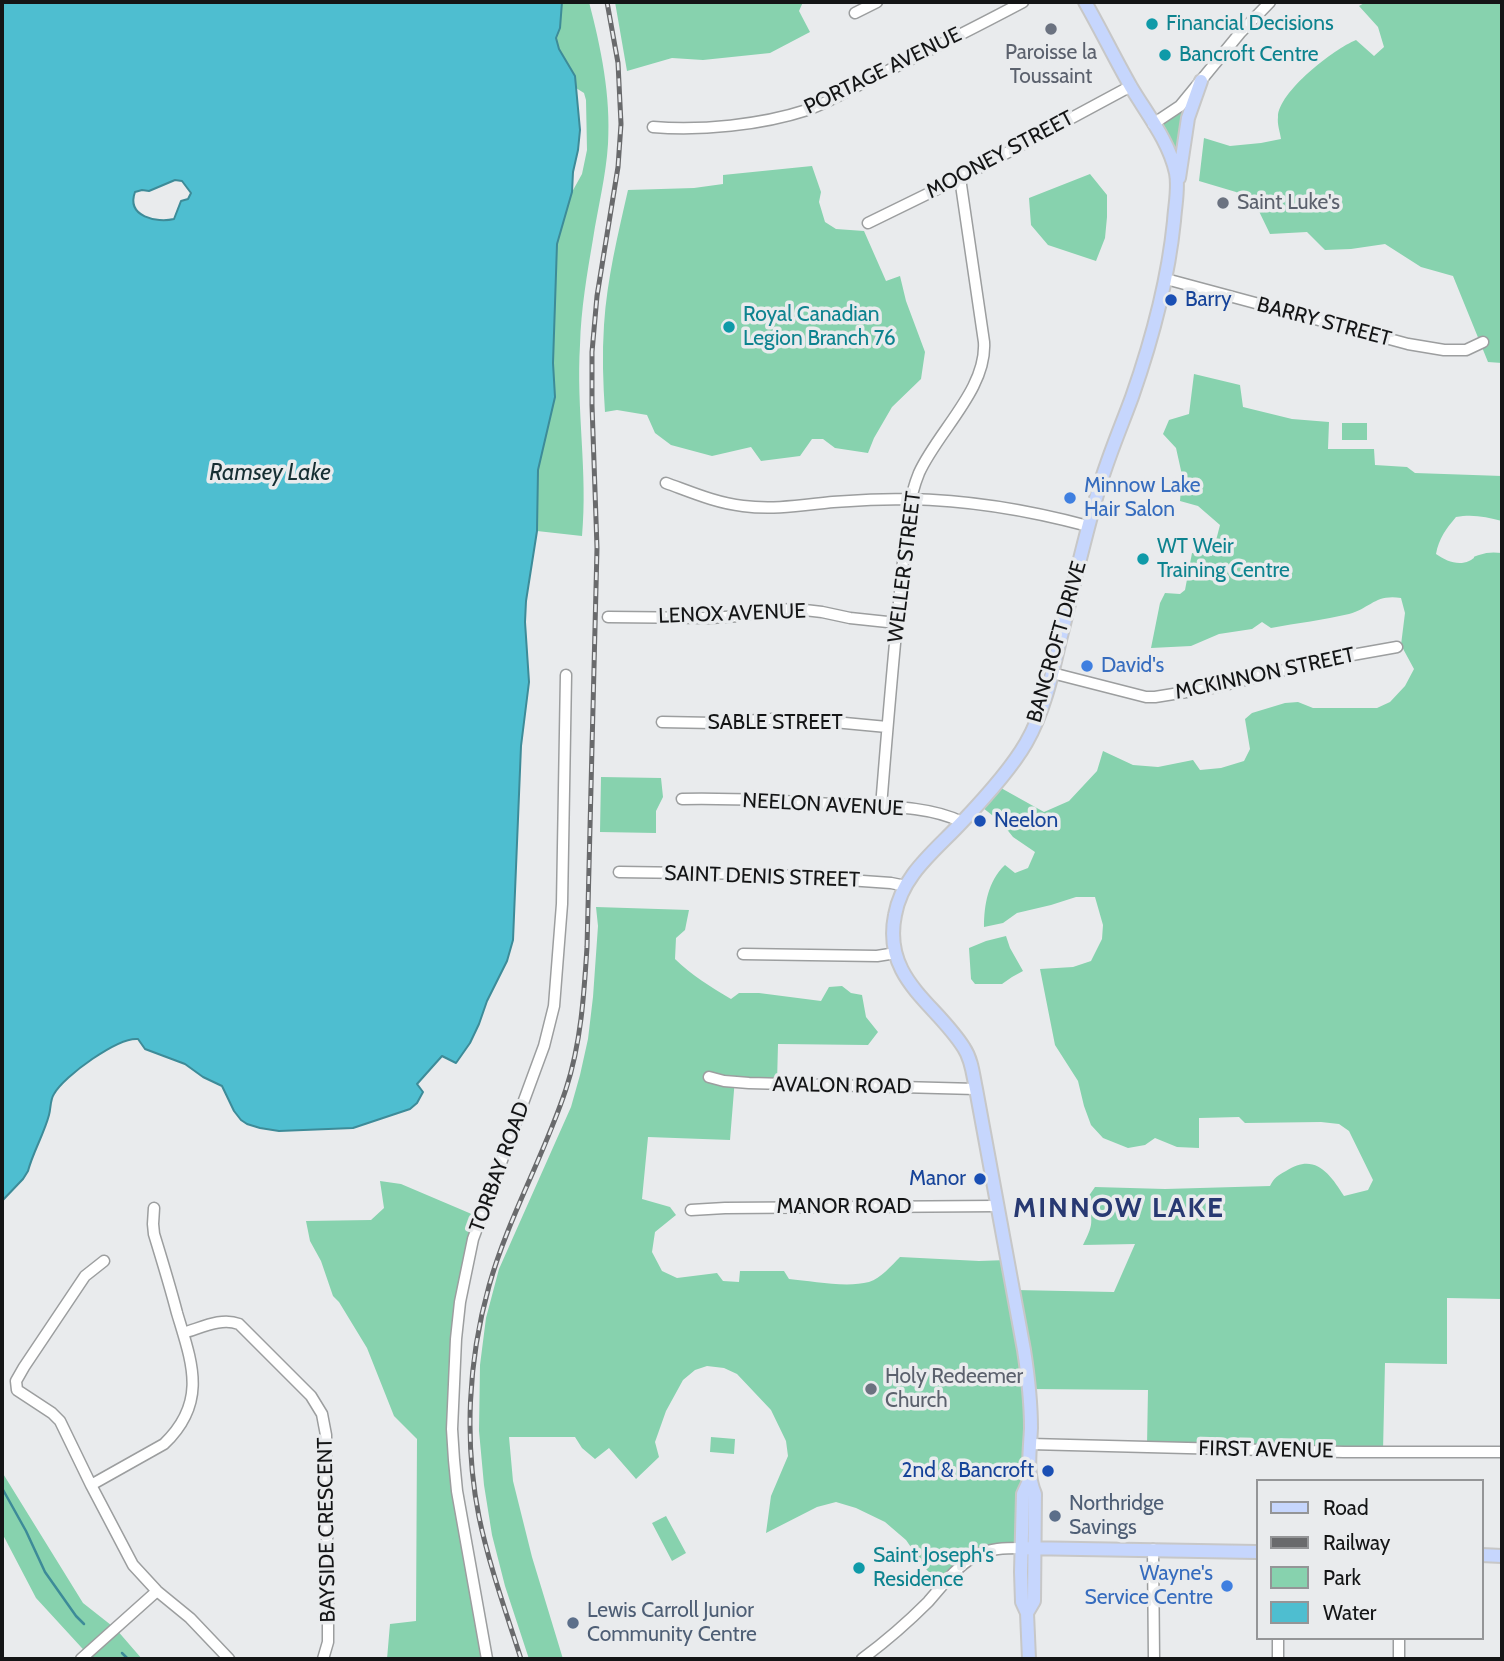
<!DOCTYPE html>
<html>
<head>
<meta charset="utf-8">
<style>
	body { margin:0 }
	#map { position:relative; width:1504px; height:1661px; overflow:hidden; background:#e9ebed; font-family:Cabin,sans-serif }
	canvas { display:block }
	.frame { position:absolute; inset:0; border:4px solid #141516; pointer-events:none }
	.legend { position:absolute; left:1256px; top:1479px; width:228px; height:161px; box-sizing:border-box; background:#e9ebed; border:2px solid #949597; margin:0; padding:9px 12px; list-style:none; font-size:21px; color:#141516 }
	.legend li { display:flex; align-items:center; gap:14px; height:35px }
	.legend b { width:35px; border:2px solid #949597 }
</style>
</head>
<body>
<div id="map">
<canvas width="1504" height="1661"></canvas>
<div class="frame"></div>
<ul class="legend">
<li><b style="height:9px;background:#c6d6fd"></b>Road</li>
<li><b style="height:9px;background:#696a6c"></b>Railway</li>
<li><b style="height:19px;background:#87d2ae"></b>Park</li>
<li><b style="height:19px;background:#4ebed0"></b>Water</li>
</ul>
</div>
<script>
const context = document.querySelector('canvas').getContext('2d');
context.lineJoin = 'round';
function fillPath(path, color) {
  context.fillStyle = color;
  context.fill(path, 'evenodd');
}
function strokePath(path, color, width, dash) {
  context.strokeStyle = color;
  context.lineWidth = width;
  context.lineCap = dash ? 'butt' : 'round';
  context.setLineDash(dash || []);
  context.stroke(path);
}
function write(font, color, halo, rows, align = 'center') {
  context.font = font + ' Cabin,sans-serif';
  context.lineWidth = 7;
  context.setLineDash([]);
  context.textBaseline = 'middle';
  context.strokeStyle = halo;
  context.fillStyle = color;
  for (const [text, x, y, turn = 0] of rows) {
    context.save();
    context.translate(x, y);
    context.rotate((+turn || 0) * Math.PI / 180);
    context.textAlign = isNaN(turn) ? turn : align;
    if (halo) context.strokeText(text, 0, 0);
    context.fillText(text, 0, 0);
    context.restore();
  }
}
const green = new Path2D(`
	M 562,2 L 589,2 C 601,48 611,96 608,144 C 606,176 598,207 593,239 C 587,274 581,309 580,345 C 576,409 588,473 582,536 L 537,531 L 538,470 L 555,397 L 553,363 L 557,244 L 572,192 L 582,174 L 587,150 L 586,100 L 584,93 L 576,88 L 575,76 L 559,49 L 556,37 L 560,28 Z
	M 615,2 L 803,2 L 799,11 L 810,32 L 770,53 L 703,60 L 672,58 L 627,71 Z
	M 1366,2 L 1502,2 L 1502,363 L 1488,362 L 1453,276 L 1421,267 L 1385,244 L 1351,249 L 1325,250 L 1307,232 L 1270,234 L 1255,203 L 1236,192 L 1199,181 L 1204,138 L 1230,146 L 1261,143 L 1281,139 C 1280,132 1277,124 1278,117 C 1278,92 1334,49 1356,40 L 1374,56 L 1384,47 L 1378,27 L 1359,6 Z
	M 1202,81 L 1178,188 L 1154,125 Z
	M 812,166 L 821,192 L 819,202 L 825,222 L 836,229 L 864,231 L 886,281 L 900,276 L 906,301 L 925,352 L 921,379 L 892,407 L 874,438 L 868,453 L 835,448 L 823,439 L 812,439 L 800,456 L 761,461 L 751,447 L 712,456 L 671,445 L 655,433 L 647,415 L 617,410 L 605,412 C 603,383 602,354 604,325 C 607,279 618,234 628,190 L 694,188 L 723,184 L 723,175 Z
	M 1090,174 L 1107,195 L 1107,217 L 1105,238 L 1096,261 L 1048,245 L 1031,225 L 1029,198 Z
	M 1194,374 L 1240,385 L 1243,407 L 1292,419 L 1329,422 L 1328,449 L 1374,449 L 1375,465 L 1407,467 L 1415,473 L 1502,476 L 1502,521 C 1486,517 1473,514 1456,517 C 1446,529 1439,538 1436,554 C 1446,561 1458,566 1469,561 C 1479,556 1469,558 1479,555 C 1487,552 1494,552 1502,553 L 1502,1299 L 1447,1298 L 1447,1364 L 1385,1363 L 1383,1451 L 1147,1446 L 1148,1390 L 1031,1389 L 1022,1547 L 982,1552 L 941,1586 L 926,1569 L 906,1540 L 885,1522 L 856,1508 L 836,1502 L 817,1507 L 766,1533 L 771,1496 L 788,1456 L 786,1441 L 771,1410 L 737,1374 L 724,1368 L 707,1366 L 695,1370 L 683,1380 L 666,1411 L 655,1442 L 659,1457 L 636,1479 L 609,1448 L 595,1459 L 582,1448 L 575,1437 L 509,1437 L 513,1481 L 532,1557 L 563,1659 L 529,1659 L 505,1586 L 492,1535 L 484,1485 L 479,1431 L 480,1365 L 486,1318 L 499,1269 L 571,1107 L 580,1075 L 588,1039 L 593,997 L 598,926 L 596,907 L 689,910 L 685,930 L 676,938 L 675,959 C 691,975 711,987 731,999 L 739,993 L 759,993 L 821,1001 L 829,987 L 842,986 L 851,993 L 862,995 L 866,1017 L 878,1032 L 868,1045 L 778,1044 L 777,1083 L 735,1078 L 730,1140 L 648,1137 L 642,1199 L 670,1207 L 676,1215 L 655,1232 L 652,1252 L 662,1271 L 677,1278 L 717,1273 L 723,1281 L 739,1282 L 740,1271 L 784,1271 L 789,1279 C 812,1281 846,1288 869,1282 C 881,1278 891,1266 900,1257 L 979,1261 L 1008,1260 L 1015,1290 L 1114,1292 L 1135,1244 L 1083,1245 C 1093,1225 1094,1221 1086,1200 L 1095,1187 L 1165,1189 L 1270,1186 C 1274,1178 1278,1175 1286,1171 C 1315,1152 1330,1174 1344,1196 L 1368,1190 L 1373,1180 L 1349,1131 L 1339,1124 L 1321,1122 L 1245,1123 L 1239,1117 L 1199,1118 L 1199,1148 L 1177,1147 L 1155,1138 L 1145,1145 L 1128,1148 L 1103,1138 L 1091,1125 L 1084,1106 L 1078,1081 L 1055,1045 L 1040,969 L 1073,967 L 1091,961 L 1102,939 L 1103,925 L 1095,897 L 1076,897 L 1051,905 L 1017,913 L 1003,923 L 984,927 C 984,905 988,881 1005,865 L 1015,873 L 1028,868 L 1035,852 L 1013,837 L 1001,822 L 983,808 L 1001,788 L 1044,812 L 1069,801 L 1097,771 L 1103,751 L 1133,765 L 1158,767 L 1193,760 L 1200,770 L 1221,768 L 1244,761 L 1250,749 L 1245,719 L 1252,713 L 1285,703 L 1298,702 L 1313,708 L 1377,708 L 1390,702 L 1405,686 L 1414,669 L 1401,645 L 1405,613 L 1401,598 C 1375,594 1371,608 1349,614 C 1324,620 1297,623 1271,628 L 1262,622 L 1252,629 L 1219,634 L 1191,646 L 1151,648 L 1160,603 L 1165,593 L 1180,594 L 1185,590 L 1192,553 L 1212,556 L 1220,525 L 1198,506 L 1180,501 L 1182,475 L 1176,448 L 1163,434 L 1169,420 L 1189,414 Z
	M 1342,423 L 1367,423 L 1367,440 L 1342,440 Z
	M 601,777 L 661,778 L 663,797 L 656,811 L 656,833 L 600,832 Z
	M 1006,936 L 1010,948 L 1023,971 L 1012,977 L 1002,984 L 975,984 L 971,979 L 969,948 L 986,941 Z
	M 380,1181 L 401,1184 L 481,1218 L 461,1302 L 455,1460 L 487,1659 L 387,1659 L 390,1624 L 416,1621 L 417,1439 L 394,1416 L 367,1348 L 339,1302 L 333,1296 L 321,1261 L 310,1241 L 306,1221 L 371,1220 L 384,1208 Z
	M 711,1437 L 735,1439 L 734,1454 L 710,1452 Z
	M 2,1472 L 83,1603 L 116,1629 L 142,1659 L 92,1659 L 36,1598 L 2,1533 Z
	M 666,1516 L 686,1553 L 672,1561 L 652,1523 Z`);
const water = new Path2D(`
	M 2,2 L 562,2 L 560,28 L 556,38 L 559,49 L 575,76 L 580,130 L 578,150 L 573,172 L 572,192 L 557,244 L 553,363 L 555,397 L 538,470 L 537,531 L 526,601 L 525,622 L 529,682 L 521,746 L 513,940 L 507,961 L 487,1001 L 479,1024 L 470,1043 L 456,1063 L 442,1056 L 417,1084 L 423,1092 L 417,1103 L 410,1109 L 353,1128 L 279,1131 L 260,1128 L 247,1124 L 241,1120 L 234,1111 L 222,1086 L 203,1077 L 185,1064 L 145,1049 L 138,1039 C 118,1037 64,1076 54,1094 C 50,1100 51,1108 49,1115 C 44,1134 33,1152 28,1171 L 23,1179 L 2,1201 ZM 175,180 L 182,181 L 191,193 L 188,199 L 181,201 L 174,219 C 157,223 126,217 135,192 L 142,190 L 149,191 Z`);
const stream = new Path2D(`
	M 2,1488 L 26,1531 L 45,1572 L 76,1616 L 84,1624
	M 122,1653 L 128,1659`);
const minor = new Path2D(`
	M 855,13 L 877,2
	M 1153,124 L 1180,106 L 1240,33 L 1270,2
	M 653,127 C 701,131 761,125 807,110 C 830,102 852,88 875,77 C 924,53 974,28 1023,2
	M 868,223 L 960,178 L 1131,86
	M 1166,279 L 1408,344 L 1444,350 L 1466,350 L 1483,342
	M 666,483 C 691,492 716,503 743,506 C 774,510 803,505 833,502 C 858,500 883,499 908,499 C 967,500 1032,511 1088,526
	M 608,617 L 710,618 L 739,616 L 773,610 L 796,609 L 822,612 L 850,618 L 897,623
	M 1052,673 L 1146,697 L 1155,697 L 1217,687 L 1324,660 L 1397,647
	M 662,722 L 714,723 L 773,719 L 802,719 L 887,727
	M 682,799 C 736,798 791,801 845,805 C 883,807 927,805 962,822
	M 881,807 C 887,732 893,658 901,583 C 905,547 905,507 919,473 C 938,431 987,389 984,342 L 960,178
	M 619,872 L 762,874 L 891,883 L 906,886
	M 743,954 L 877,956 L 896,953
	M 709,1077 L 724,1081 L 749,1083 L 976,1089
	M 691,1210 L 725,1208 L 997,1206
	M 104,1261 L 85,1276 L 24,1367 L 16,1381 L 17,1390 L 52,1413 L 60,1421 L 91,1485 L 133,1565 L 157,1591 L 190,1618 L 229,1659
	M 183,1333 C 201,1328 221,1317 239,1324 L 311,1396 L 322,1414 L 326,1435 L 328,1625 L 328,1642 L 323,1659
	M 1030,1444 L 1344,1452 L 1502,1452
	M 91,1485 L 164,1444 C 208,1402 192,1363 177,1313 C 170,1286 162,1260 154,1234 L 153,1224 L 154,1208
	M 1153,1549 L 1154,1659
	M 1278,1638 L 1278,1659
	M 81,1659 L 157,1591
	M 487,1659 L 457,1491 L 454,1460 L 452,1429 L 456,1339 L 460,1302 L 473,1239 L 544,1046 L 554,1006 L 562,904 L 566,675
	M 862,1659 C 885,1642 907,1623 928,1602 C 942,1586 956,1567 975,1556 C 989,1548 1006,1548 1022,1548
	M 1399,1659 L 1399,1638`);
const major = new Path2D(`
	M 1179,178 L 1188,118 L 1201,81
	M 1022,1548 L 1257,1552
	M 1481,1555 L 1502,1556
	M 1027,1613 L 1034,1601 L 1035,1494 C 1026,1473 1030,1451 1031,1428 C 1031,1402 1028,1376 1024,1350 L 976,1089 C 973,1075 972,1060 964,1048 C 936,1003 882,979 895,915 C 902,875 935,851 961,823 C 982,801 1011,769 1026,743 C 1044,712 1052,675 1060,640 C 1073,590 1084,538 1099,488 C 1108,457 1121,427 1132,397 C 1152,340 1168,281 1174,221 C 1175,205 1179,188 1176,173 C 1169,141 1147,114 1131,87 C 1115,59 1101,30 1085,2
	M 1029,1659 L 1027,1613 L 1022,1602 L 1021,1572 L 1023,1494 L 1029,1481`);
const rail = new Path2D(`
	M 521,1659 C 506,1612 489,1565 479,1517 C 464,1441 468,1361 489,1286 C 508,1218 544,1156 566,1089 C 581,1043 584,995 587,947 L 597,548 L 592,405 L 592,352 L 597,296 L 618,167 L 621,124 L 618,63 L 607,2`);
const markers = [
	[1152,24,7,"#0f9aa8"],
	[1051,29,7,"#6b7280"],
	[1165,55,7,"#0f9aa8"],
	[1223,203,7,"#6b7280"],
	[1171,300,7,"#1a4fb4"],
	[729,327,7,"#0f9aa8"],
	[1070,498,7,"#3f7fe0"],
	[1143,559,7,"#0f9aa8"],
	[1087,666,7,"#3f7fe0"],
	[980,821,7,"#1a4fb4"],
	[980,1179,7,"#1a4fb4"],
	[871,1389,7,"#6b7280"],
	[1048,1471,7,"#1a4fb4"],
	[1055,1516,7,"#5c6f8a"],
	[859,1568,7,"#0f9aa8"],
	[1227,1586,7,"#3f7fe0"],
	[573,1623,7,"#5c6f8a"]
];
const cultureNames = [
	["Financial Decisions",1166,24],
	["Bancroft Centre",1179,55],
	["Royal Canadian",743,315],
	["Legion Branch 76",743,339],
	["WT Weir",1157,547],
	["Training Centre",1157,571],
	["Saint Joseph's",873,1556],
	["Residence",873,1580]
];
const worshipNames = [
	["Paroisse la",1051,53,"center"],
	["Toussaint",1051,77,"center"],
	["Saint Luke's",1237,203],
	["Holy Redeemer",885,1377],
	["Church",885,1401]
];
const streetNames = [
	["PORTAGE AVENUE",883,71,-26],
	["MOONEY STREET",1000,155,-28],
	["BARRY STREET",1324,322,15],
	["WELLER STREET",905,567,-83],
	["LENOX AVENUE",732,614,-2],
	["BANCROFT DRIVE",1057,642,-74],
	["MCKINNON STREET",1265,674,-12],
	["SABLE STREET",775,723],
	["NEELON AVENUE",823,805,3],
	["SAINT DENIS STREET",762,877,2],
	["AVALON ROAD",842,1086,1],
	["TORBAY ROAD",500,1167,-70],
	["MANOR ROAD",844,1207],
	["FIRST AVENUE",1266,1450,1],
	["BAYSIDE CRESCENT",327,1530,-91]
];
const transitNames = [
	["Barry",1185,300],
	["Neelon",994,821],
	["Manor",966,1179,"right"],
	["2nd & Bancroft",1034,1471,"right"]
];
const shopNames = [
	["Minnow Lake",1084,486],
	["Hair Salon",1084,510],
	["David's",1101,666],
	["Wayne's",1213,1574,"right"],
	["Service Centre",1213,1598,"right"]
];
const serviceNames = [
	["Northridge",1069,1504],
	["Savings",1069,1528],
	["Lewis Carroll Junior",587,1611],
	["Community Centre",587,1635]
];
const waterNames = [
	["Ramsey Lake",270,473]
];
const districtNames = [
	["MINNOW LAKE",1119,1209]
];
fillPath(green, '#87d2ae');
fillPath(water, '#4ebed0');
strokePath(water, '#3d8b98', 2);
strokePath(stream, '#3d8b98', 2.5);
strokePath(minor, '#9c9e9f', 13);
strokePath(major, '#c7c7c7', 16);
strokePath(minor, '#fff', 10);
strokePath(major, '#c6d6fd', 12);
strokePath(rail, '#696a6c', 5);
strokePath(rail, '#e9ebed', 2.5, [8]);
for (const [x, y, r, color] of markers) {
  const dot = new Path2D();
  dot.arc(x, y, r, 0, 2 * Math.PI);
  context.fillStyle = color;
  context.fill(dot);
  strokePath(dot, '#e9ebed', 2.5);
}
write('21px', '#0d838f', '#e9ebed', cultureNames, 'left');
write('21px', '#5b616d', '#e9ebed', worshipNames, 'left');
write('21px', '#141516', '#e9ebed', streetNames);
write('21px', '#164399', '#e9ebed', transitNames, 'left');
write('21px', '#366cbe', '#e9ebed', shopNames, 'left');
write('21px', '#4e5e75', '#e9ebed', serviceNames, 'left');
write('italic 23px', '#162f33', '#e9ebed', waterNames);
context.letterSpacing = '2px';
write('bold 28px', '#283972', '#e9ebed', districtNames);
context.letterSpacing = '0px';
</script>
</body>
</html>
